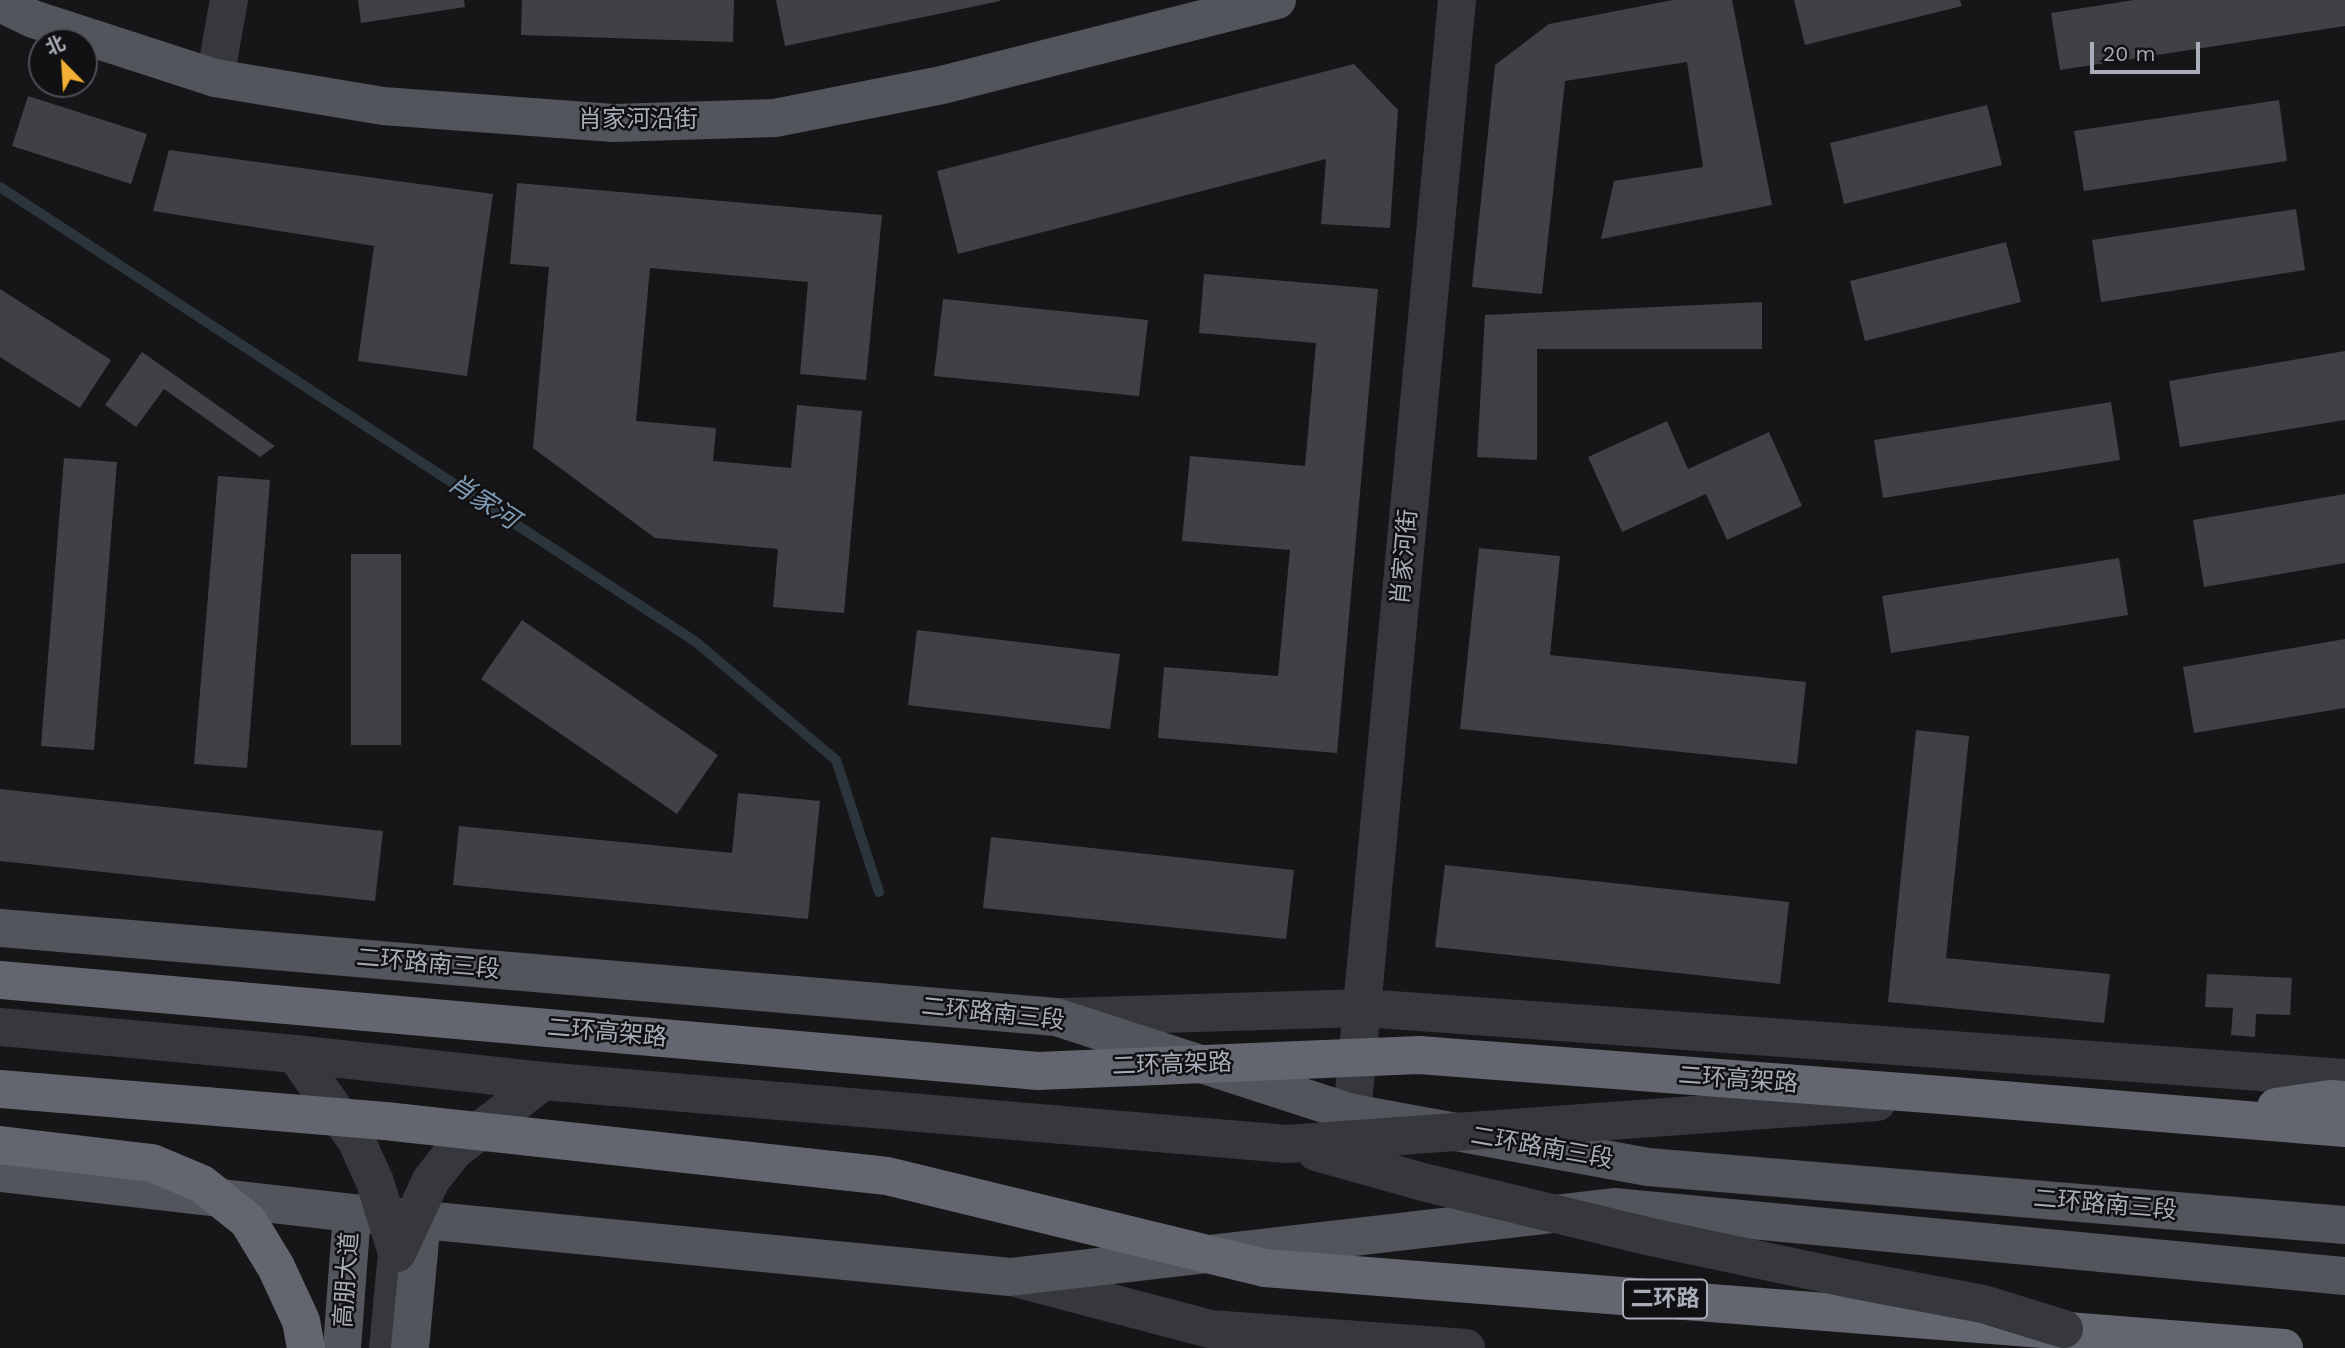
<!DOCTYPE html>
<html>
<head>
<meta charset="utf-8">
<style>
	body { margin:0 }
	#map { position:relative; width:2345px; height:1348px; overflow:hidden; background:#161618; font-family:"Work Sans","Noto Sans SC",sans-serif }
	canvas { display:block }
	.north { position:absolute; left:28px; top:28px; width:70px; height:70px; box-sizing:border-box; background:#111113; border:2px solid #4d4f55; border-radius:50%; rotate:336deg; font-size:19px; font-weight:700; line-height:28px; text-align:center; color:#a8adb8 }
	.north::after { content:''; display:block; margin:auto; width:24px; height:32px; background:#f2b134; clip-path:polygon(50% 0,100% 100%,50% 72%,0 100%) }
	.scale { position:absolute; left:2090px; top:42px; width:110px; height:32px; box-sizing:border-box; border:4px solid #a8adb8; border-top:0; padding-left:9px; font-size:21px; line-height:24px; white-space:nowrap; color:#a8adb8; -webkit-text-stroke:5px #111113; paint-order:stroke }
</style>
</head>
<body>
<div id="map">
<canvas width="2345" height="1348"></canvas>
<div class="north">北</div>
<div class="scale">20 m</div>
</div>
<script>
const context = document.querySelector('canvas').getContext('2d');
context.lineJoin = 'round';
function strokePath(path, color, width, dash) {
  context.strokeStyle = color;
  context.lineWidth = width;
  context.lineCap = dash ? 'butt' : 'round';
  context.setLineDash(dash || []);
  context.stroke(path);
}
function fillPath(path, color) {
  context.fillStyle = color;
  context.fill(path, 'evenodd');
}
function write(font, color, halo, rows, align = 'center') {
  context.font = font + ' "Work Sans","Noto Sans SC",sans-serif';
  context.lineWidth = 5;
  context.setLineDash([]);
  context.textBaseline = 'middle';
  context.strokeStyle = halo;
  context.fillStyle = color;
  for (const [text, x, y, turn = 0] of rows) {
    context.save();
    context.translate(x, y);
    context.rotate((+turn || 0) * Math.PI / 180);
    context.textAlign = isNaN(turn) ? turn : align;
    if (halo) context.strokeText(text, 0, 0);
    context.fillText(text, 0, 0);
    context.restore();
  }
}
const stream = new Path2D(`
	M 0,187 L 696,642 L 836,760 L 879,892`);
const building = new Path2D(`
	M 358,0 L 464,0 L 465,7 L 361,23 Z
	M 522,0 L 734,0 L 733,42 L 521,35 Z
	M 776,0 L 1000,0 L 1000,1 L 785,46 Z
	M 1673,0 L 1732,0 L 1772,205 L 1601,239 L 1614,181 L 1703,167 L 1687,62 L 1565,81 L 1542,294 L 1472,287 L 1495,65 L 1549,24 Z
	M 1794,0 L 1960,0 L 1962,6 L 1805,45 Z
	M 2134,0 L 2345,0 L 2345,26 L 2060,70 L 2051,13 Z
	M 1354,64 L 1398,110 L 1390,228 L 1321,224 L 1326,159 L 958,254 L 937,171 Z
	M 28,96 L 147,134 L 131,184 L 12,146 Z
	M 2279,100 L 2287,161 L 2084,191 L 2074,131 Z
	M 1987,105 L 2002,165 L 1844,204 L 1830,143 Z
	M 169,150 L 493,194 L 467,376 L 358,361 L 374,246 L 153,211 Z
	M 517,183 L 882,215 L 866,380 L 800,374 L 808,282 L 650,268 L 636,421 L 716,428 L 713,461 L 791,468 L 797,405 L 862,411 L 844,613 L 773,607 L 778,549 L 655,538 L 533,448 L 549,267 L 510,264 Z
	M 2296,209 L 2305,270 L 2101,302 L 2092,240 Z
	M 2006,242 L 2021,302 L 1865,341 L 1850,281 Z
	M 1204,274 L 1378,289 L 1337,753 L 1158,738 L 1164,667 L 1278,676 L 1290,550 L 1182,541 L 1190,456 L 1305,466 L 1316,343 L 1199,333 Z
	M 0,289 L 111,360 L 80,408 L 0,357 Z
	M 943,299 L 1148,320 L 1139,396 L 934,376 Z
	M 1762,302 L 1762,349 L 1537,349 L 1537,460 L 1477,457 L 1485,315 Z
	M 2345,351 L 2345,420 L 2180,447 L 2169,381 Z
	M 142,352 L 275,446 L 260,457 L 164,389 L 136,427 L 105,405 Z
	M 2111,402 L 2120,460 L 1883,498 L 1874,440 Z
	M 1667,421 L 1688,469 L 1769,432 L 1802,506 L 1727,540 L 1706,494 L 1622,532 L 1588,457 Z
	M 64,458 L 117,462 L 94,750 L 41,746 Z
	M 218,476 L 270,480 L 247,768 L 194,764 Z
	M 2345,494 L 2345,563 L 2204,587 L 2193,520 Z
	M 1479,548 L 1560,556 L 1550,655 L 1806,682 L 1797,764 L 1460,729 Z
	M 351,554 L 401,554 L 401,745 L 351,745 Z
	M 2119,558 L 2128,615 L 1891,653 L 1882,596 Z
	M 522,620 L 718,755 L 677,814 L 481,679 Z
	M 917,630 L 1120,654 L 1110,729 L 908,705 Z
	M 2345,639 L 2345,708 L 2194,733 L 2183,667 Z
	M 1916,730 L 1969,736 L 1946,958 L 2110,974 L 2104,1023 L 1888,1002 Z
	M 0,789 L 383,831 L 375,901 L 0,861 Z
	M 738,793 L 820,801 L 808,919 L 453,885 L 459,826 L 732,853 Z
	M 991,837 L 1294,870 L 1286,939 L 983,908 Z
	M 1445,865 L 1789,902 L 1780,984 L 1435,947 Z
	M 2207,974 L 2292,978 L 2290,1015 L 2256,1014 L 2255,1037 L 2231,1035 L 2233,1008 L 2205,1007 Z`);
const minor = new Path2D(`
	M 215,78 L 229,0
	M 1062,1017 L 1363,1008 L 2345,1078
	M 0,1027 L 295,1054 L 543,1081
	M 1352,1113 L 1457,0
	M 1012,1277 L 1210,1329 L 1466,1348
	M 388,1348 L 397,1253`);
const major = new Path2D(`
	M 0,3 L 33,19 L 215,78 L 383,106 L 613,123 L 775,118 L 942,85 L 1277,0
	M 0,928 L 1056,1017 L 1352,1113 L 1648,1167 L 2345,1225
	M 0,1173 L 352,1213 L 1010,1277 L 1614,1207 L 2345,1276
	M 342,1348 L 352,1213
	M 410,1348 L 422,1219`);
const highway = new Path2D(`
	M 0,1089 L 205,1106
	M 1954,1096 L 2345,1128
	M 2276,1107 L 2330,1099 L 2345,1100
	M 1265,1268 L 2284,1348`);
const minorBridge = new Path2D(`
	M 295,1054 L 356,1140 L 375,1182 L 397,1253
	M 1316,1152 L 1423,1182 L 1651,1237 L 1850,1279 L 1983,1304 L 2064,1329
	M 397,1253 L 431,1180 L 454,1151 L 543,1081 L 1287,1144 L 1877,1102`);
const highwayBridge = new Path2D(`
	M 0,980 L 1038,1071 L 1419,1055 L 1954,1096
	M 205,1106 L 385,1121 L 887,1176 L 1265,1268
	M 0,1145 L 152,1163 L 202,1184 L 248,1221 L 276,1267 L 301,1321 L 306,1348`);
const shields = [
	[1665,1299,84]
];
const shieldNames = [
	["二环路",1665,1299]
];
const streetNames = [
	["肖家河沿街",638,120],
	["肖家河街",1405,557,-85],
	["二环路南三段",428,964,5],
	["二环路南三段",993,1014,6],
	["二环高架路",607,1033,5],
	["二环高架路",1172,1065,-2],
	["二环高架路",1738,1080,4],
	["二环路南三段",1542,1148,10],
	["二环路南三段",2105,1205,5],
	["高朋大道",347,1280,-86]
];
const waterNames = [
	["肖家河",483,502,33]
];
strokePath(stream, '#2c353c', 10);
fillPath(building, '#404145');
strokePath(minor, '#37383d', 38);
strokePath(major, '#53555c', 38);
strokePath(highway, '#63666e', 38);
strokePath(minorBridge, '#37383d', 38);
strokePath(highwayBridge, '#63666e', 38);
for (const [x, y, w] of shields) {
  const box = new Path2D();
  box.roundRect(x - w / 2, y - 19.5, w, 39, 5);
  context.fillStyle = '#111113';
  context.fill(box);
  strokePath(box, '#a8adb8', 2);
}
write('bold 23px', '#a8adb8', null, shieldNames);
write('24px', '#a8adb8', '#111113', streetNames);
write('italic 26px', '#7f9bb3', '#111113', waterNames);
</script>
</body>
</html>
